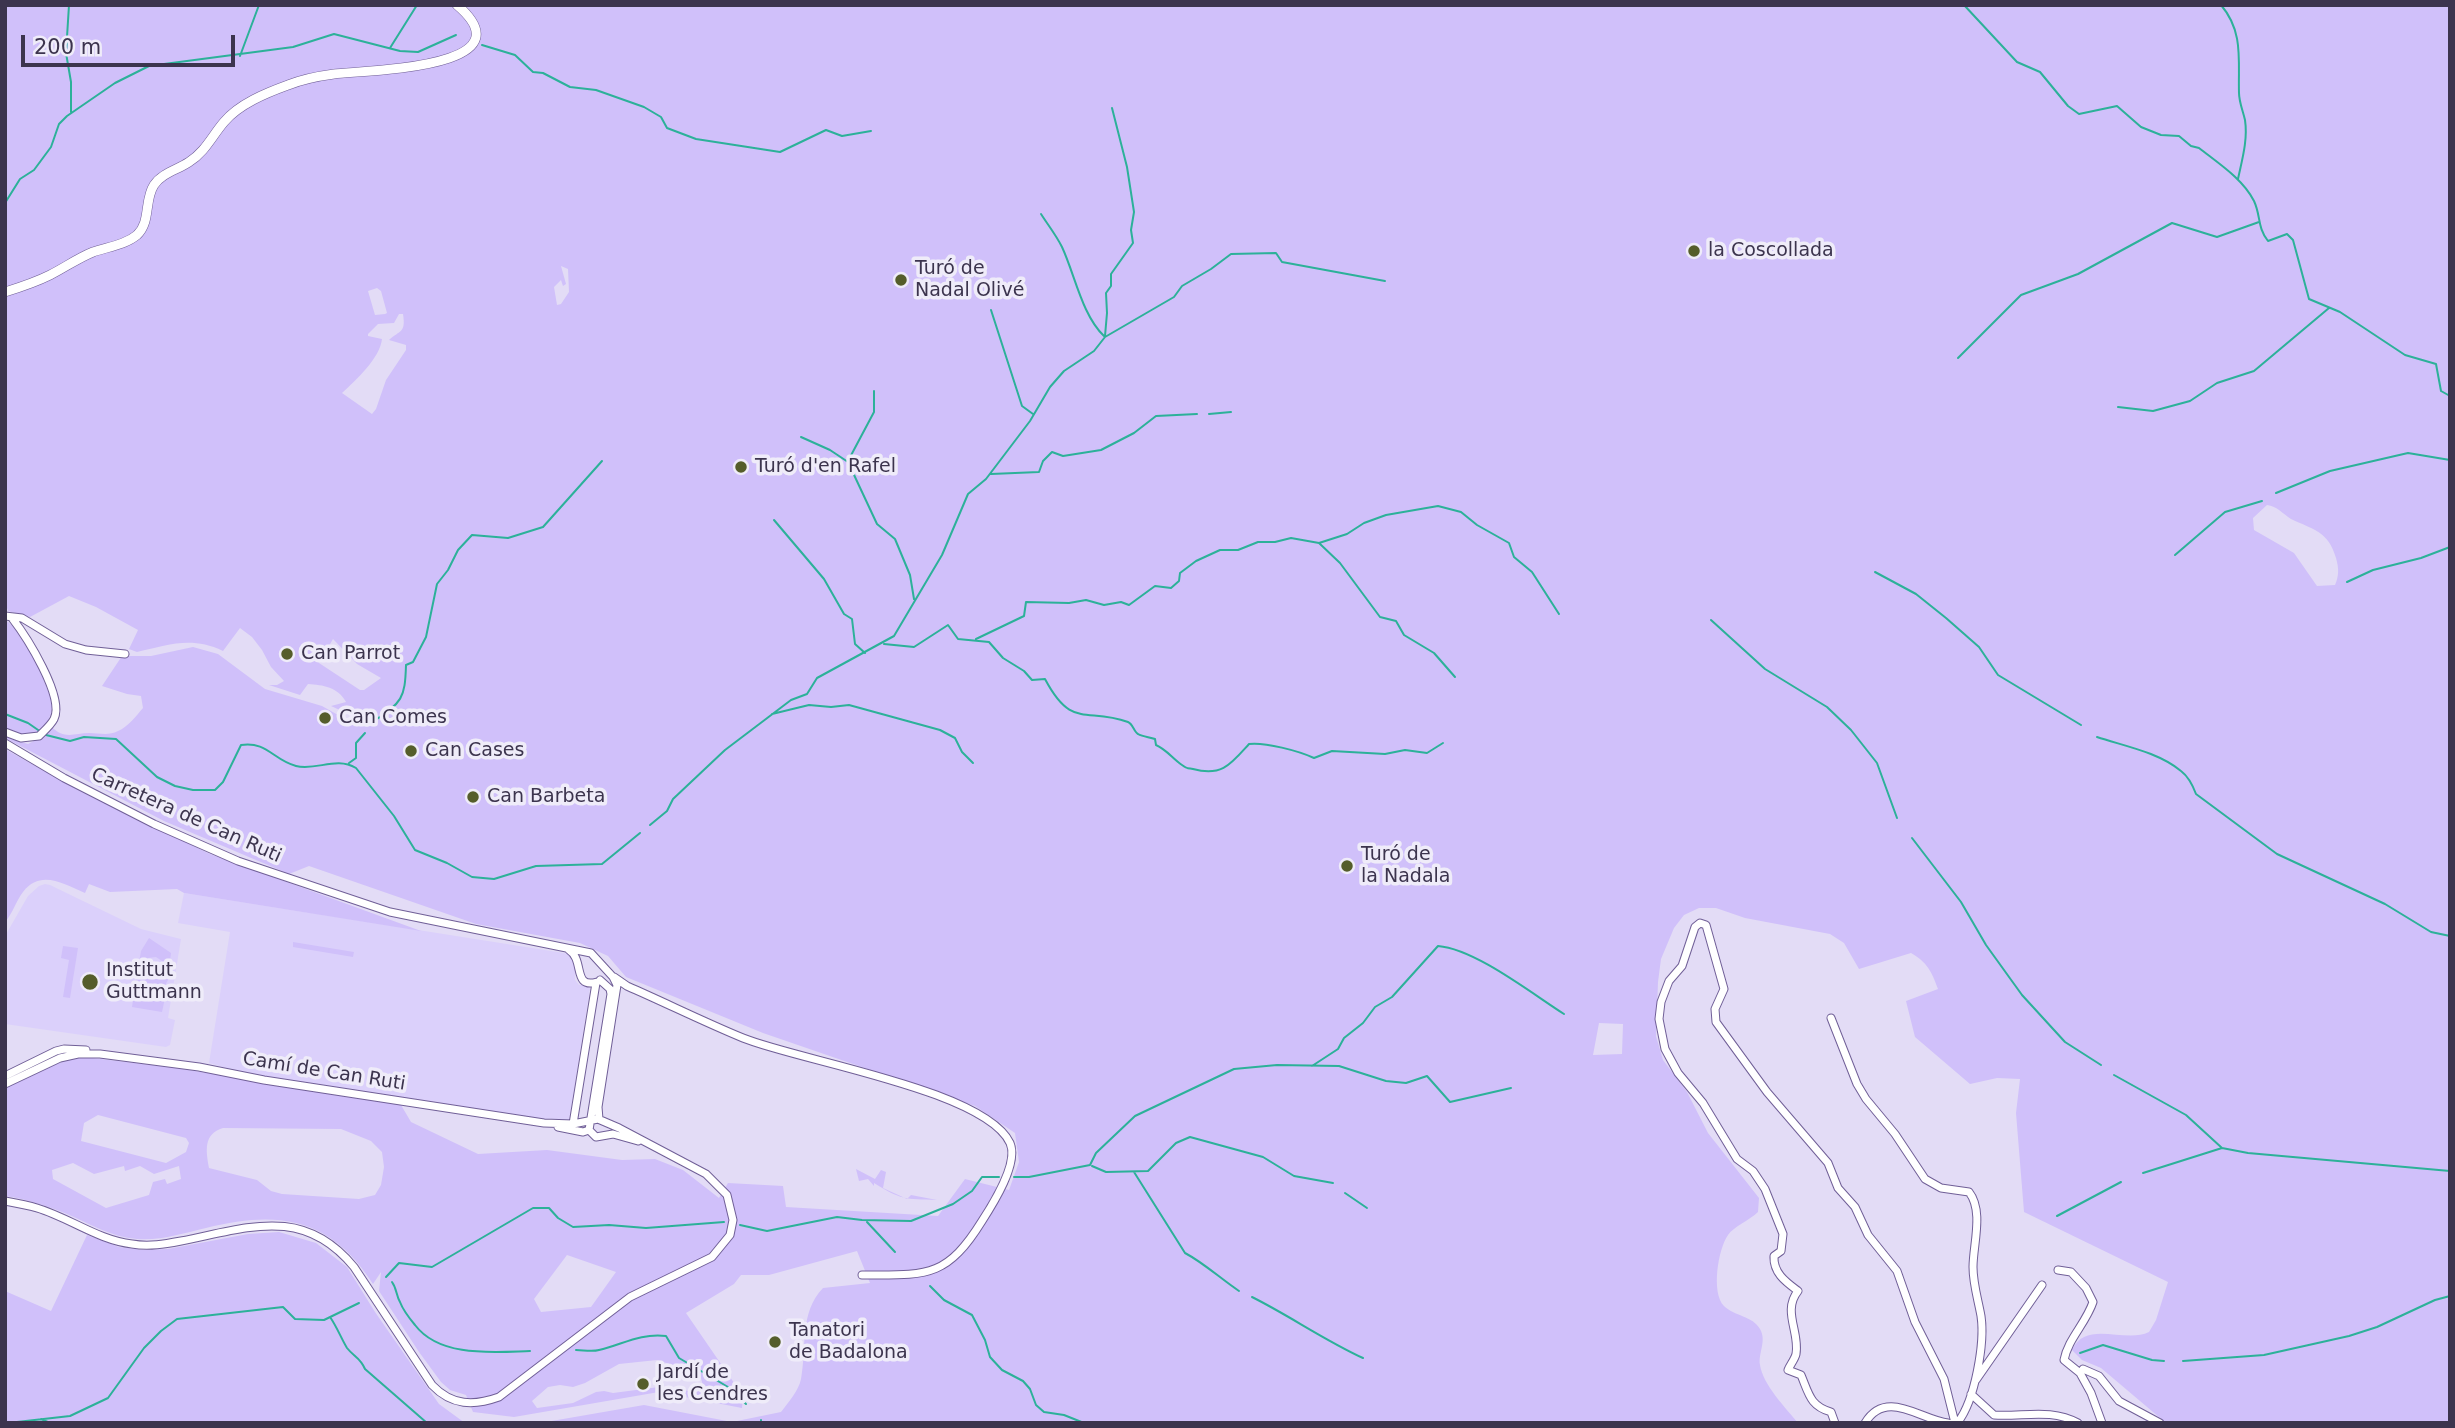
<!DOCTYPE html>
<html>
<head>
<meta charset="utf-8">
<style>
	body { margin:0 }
	#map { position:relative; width:2455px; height:1428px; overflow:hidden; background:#e3dcf6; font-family:"DejaVu Sans",sans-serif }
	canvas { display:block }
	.frame { position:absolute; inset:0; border:7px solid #3c344e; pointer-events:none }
	.scale { position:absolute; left:21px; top:35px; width:214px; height:32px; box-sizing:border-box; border:4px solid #3c344e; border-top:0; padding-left:9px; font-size:21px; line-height:24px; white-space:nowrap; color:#3c344e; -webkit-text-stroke:5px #efecf9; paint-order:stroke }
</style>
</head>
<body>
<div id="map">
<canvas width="2455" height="1428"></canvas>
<div class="frame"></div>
<div class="scale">200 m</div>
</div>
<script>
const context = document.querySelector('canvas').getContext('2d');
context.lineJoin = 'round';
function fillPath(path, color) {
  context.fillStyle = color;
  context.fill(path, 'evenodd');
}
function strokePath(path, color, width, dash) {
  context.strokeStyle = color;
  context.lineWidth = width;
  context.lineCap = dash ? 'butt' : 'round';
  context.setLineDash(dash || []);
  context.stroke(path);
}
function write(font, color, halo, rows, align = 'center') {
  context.font = font + ' "DejaVu Sans",sans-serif';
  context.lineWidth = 7;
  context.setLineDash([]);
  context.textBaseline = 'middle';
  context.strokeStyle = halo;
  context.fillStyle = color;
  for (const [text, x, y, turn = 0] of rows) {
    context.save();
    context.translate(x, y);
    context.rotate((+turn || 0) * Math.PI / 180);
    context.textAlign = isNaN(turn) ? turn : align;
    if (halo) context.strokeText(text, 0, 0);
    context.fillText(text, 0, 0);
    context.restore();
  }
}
const built = new Path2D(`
	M 45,884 L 50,885 L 141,929 L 181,939 L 168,1018 L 175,1020 L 170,1045 L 166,1047 L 5,1024 L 5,936 L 28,896 L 39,886 Z
	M 184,893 L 570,954 L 575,959 L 575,980 L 579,985 L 586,985 L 590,988 L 569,1121 L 565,1123 L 254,1076 L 209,1063 L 230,932 L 178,923 Z`);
const green = new Path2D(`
	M 5,5 L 2450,5 L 2450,1423 L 2166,1423 L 2101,1368 L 2082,1360 L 2072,1350 C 2086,1319 2125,1344 2149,1332 L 2156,1320 L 2168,1282 L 2024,1212 L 2016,1113 L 2020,1079 L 1997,1078 L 1970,1084 L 1915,1037 L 1906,1001 L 1938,989 C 1932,972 1927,962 1911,953 L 1859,969 L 1844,943 L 1830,934 L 1745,918 L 1716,908 L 1699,908 L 1684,915 L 1674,928 L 1661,959 L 1658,982 L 1656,1036 L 1663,1060 L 1687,1092 L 1708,1133 L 1759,1198 L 1758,1212 C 1750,1220 1733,1227 1728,1235 C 1718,1249 1711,1293 1724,1306 C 1734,1316 1753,1316 1760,1329 C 1767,1341 1758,1353 1760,1365 C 1763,1385 1786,1408 1798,1423 L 540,1423 L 644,1405 L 732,1422 L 781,1412 C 788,1403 799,1390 801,1379 C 807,1347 799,1313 823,1288 L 870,1283 L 857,1251 L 769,1275 L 741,1275 L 734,1284 L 686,1313 L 743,1396 L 742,1408 L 659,1392 L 514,1417 L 473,1412 L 466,1395 L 450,1390 L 441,1382 L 419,1352 L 379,1291 L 381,1272 L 373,1284 C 330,1217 278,1210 206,1228 C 184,1233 160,1241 137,1239 C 111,1237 90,1224 67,1214 C 47,1206 27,1199 5,1196 L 5,1085 L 62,1062 L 62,1060 L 84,1057 L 177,1068 L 401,1105 L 411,1122 L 478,1154 L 547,1150 L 622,1160 L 655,1159 L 683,1170 L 719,1198 L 728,1183 L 783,1186 L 786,1207 L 938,1216 L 965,1179 L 1009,1190 L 1019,1162 L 1015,1133 L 975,1106 L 763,1033 L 626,977 L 608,956 L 580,943 L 476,924 L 309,866 L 289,874 L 164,821 L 5,738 L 5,736 L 28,744 L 45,735 L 52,727 C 64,740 75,733 89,733 C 100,733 108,736 118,731 C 128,727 136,716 143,708 L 141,696 L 127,694 L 102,686 L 122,656 L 151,656 L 193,647 L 218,654 L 265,689 L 322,706 L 338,715 L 367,727 L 372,725 L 331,706 L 346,702 C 338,687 323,685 308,684 L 300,695 L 269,685 L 277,685 L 284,681 L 271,667 L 262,650 L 252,637 L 240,628 L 223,651 C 191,636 169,645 137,652 L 129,649 L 138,630 L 96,607 L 69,596 L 30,617 L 8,611 L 5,602 ZM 561,266 L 568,269 L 569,292 L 561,304 L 557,305 L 554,287 L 561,280 L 563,286 L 566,284 ZM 377,288 L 381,291 L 387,313 L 385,314 L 375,315 L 368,291 ZM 399,314 L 403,314 C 406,333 400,330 389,340 L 406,345 L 406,350 L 386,380 L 376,409 L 372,414 L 342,393 C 356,380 380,358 382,339 L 368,336 L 368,334 L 378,324 L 394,323 ZM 2267,505 C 2277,506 2283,514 2291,519 C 2314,530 2328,531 2336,558 C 2339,568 2339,576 2335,585 L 2317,586 L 2294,553 L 2254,530 L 2253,518 ZM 333,639 L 357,664 L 381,678 L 364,690 L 360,690 L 319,663 ZM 1599,1023 L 1623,1024 L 1622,1054 L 1593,1055 ZM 98,1115 L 186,1138 L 189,1143 L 186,1152 L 166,1163 L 81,1141 L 84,1123 ZM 223,1128 L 341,1129 L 371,1141 L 382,1152 L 384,1167 L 381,1185 L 375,1195 L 359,1199 L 282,1194 L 271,1191 L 257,1180 L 209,1168 C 206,1151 203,1134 223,1128 ZM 73,1163 L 94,1174 L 124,1166 L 125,1171 L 140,1166 L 154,1174 L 179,1166 L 181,1179 L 167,1184 L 165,1179 L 153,1182 L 149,1195 L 106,1208 L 53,1179 L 52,1170 ZM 567,1255 L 616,1272 L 591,1307 L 541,1312 L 534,1299 ZM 657,1360 L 700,1374 L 703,1386 L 697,1392 L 659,1387 L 613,1393 L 604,1391 L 596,1392 L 573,1403 L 537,1408 L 532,1401 L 548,1387 L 560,1385 L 573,1387 L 585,1383 L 619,1364 Z
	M 5,620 C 25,631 44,680 52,701 C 53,715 47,725 37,735 L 25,736 L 5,728 Z
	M 5,749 L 80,791 L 210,854 L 421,931 L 184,893 L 177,889 L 110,892 L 89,884 L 85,893 C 63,884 41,869 23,892 C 16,901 13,913 5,922 Z
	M 149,938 L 171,953 L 168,980 L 163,989 L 165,998 L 162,1012 L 132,1007 L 138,966 L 144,966 L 146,973 L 151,976 L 158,975 L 163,970 L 162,961 L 156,957 L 148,958 L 144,963 L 139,963 L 141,951 Z
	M 293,942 L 354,952 L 353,957 L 293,947 Z
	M 63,946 L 78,948 L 70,998 L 63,997 L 69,960 L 61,958 Z
	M 856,1169 L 875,1179 L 881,1170 L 886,1172 L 883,1188 L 907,1199 L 911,1195 L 937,1200 C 905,1199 901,1200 874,1183 L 874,1186 L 868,1179 L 859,1181 Z
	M 279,1232 L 316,1243 L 347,1267 L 375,1312 L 439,1404 L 465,1423 L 5,1423 L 5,1291 L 51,1311 L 87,1235 L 119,1247 L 144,1250 L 168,1249 L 248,1234 Z`);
const stream = new Path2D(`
	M 69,5 L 66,53 L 71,82 L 71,112
	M 1964,5 L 2017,62 L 2040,72 L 2068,106 L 2079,114 L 2117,106 L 2141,127 L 2161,135 L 2179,136 L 2191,146 L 2199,148 C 2218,163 2243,179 2254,201 C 2261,216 2257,227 2268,241 L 2287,234 L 2293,240 L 2309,299 L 2340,312 L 2405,355 L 2436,364 L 2441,391 L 2450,396
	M 2221,5 C 2244,32 2238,61 2239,93 C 2239,102 2243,111 2245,120 C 2248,140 2242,160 2238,179
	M 482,45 L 515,55 L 533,72 L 543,73 L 570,87 L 596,90 L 644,107 L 661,117 L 667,128 L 696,139 L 780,152 L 826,130 L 842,136 L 871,131
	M 390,48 L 417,5
	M 240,56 L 259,5
	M 5,203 L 20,179 L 34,170 L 51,147 L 59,124 L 67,116 L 115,83 L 149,66 L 293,47 L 334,34 L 400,51 L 418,52 L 456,35
	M 1041,214 C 1048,225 1056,235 1062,247 C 1075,275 1082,315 1104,336
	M 991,310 L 1022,406 L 1033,414
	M 1105,336 L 1107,313 L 1106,293 L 1111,286 L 1111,274 L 1133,243 L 1131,230 L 1134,212 L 1127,167 L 1112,108
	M 1958,358 L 2021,295 L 2078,274 L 2172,223 L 2217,237 L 2259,222
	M 2118,407 L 2153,411 L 2190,401 L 2217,383 L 2254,371 L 2329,308
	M 1209,414 L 1231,412
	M 801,437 L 830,450 L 848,462 L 877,524 L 895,539 L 910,575 L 914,599
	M 848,461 L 874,412 L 874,391
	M 991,474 L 1039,472 L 1043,461 L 1052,452 L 1063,456 L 1101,450 L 1134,433 L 1156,416 L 1197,414
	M 2276,493 L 2330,471 L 2408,453 L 2450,460
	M 774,520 L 824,579 L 844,614 L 852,619 L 855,644 L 865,653
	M 1319,543 L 1340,563 L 1380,617 L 1396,621 L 1404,635 L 1434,653 L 1455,677
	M 2175,555 L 2225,512 L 2262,501
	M 1875,572 L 1916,594 L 1946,618 L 1979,647 L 1998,675 L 2081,725
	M 2347,582 L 2373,570 L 2421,558 L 2450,547
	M 1711,620 L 1765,669 L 1827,707 L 1851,730 L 1877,763 L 1897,818
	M 976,639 L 1024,616 L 1026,602 L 1069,603 L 1086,600 L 1104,605 L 1121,602 L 1129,605 L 1155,586 L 1171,588 L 1179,581 L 1180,573 L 1196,561 L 1220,550 L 1238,550 L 1258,542 L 1275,542 L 1291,538 L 1319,543 L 1347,534 L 1364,523 L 1386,515 L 1438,506 L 1461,512 L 1477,525 L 1509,543 L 1514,557 L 1532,572 L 1559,614
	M 884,644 L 914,647 L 948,625 L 958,639 L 989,642 L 1003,658 L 1024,671 L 1032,680 L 1045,679 C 1072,730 1086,707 1128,722 C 1133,724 1134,732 1138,734 C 1143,737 1150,737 1155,739 L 1156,745 C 1167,750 1172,758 1182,765 C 1189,770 1185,767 1193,769 C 1222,777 1231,764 1249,744 C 1265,742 1299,751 1314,758 L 1332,751 L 1385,754 L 1405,750 L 1427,753 L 1443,743
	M 5,714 L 28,723 L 41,732
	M 772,714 L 809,705 L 831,707 L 849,705 L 940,730 L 955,738 L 962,752 L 973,763
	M 374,721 C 402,702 405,699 406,665 L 413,662 L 426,637 L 437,584 L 448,570 L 458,550 L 472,535 L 508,538 L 543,527 L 602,461
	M 46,735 L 70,741 L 84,737 L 116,739 L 157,777 L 175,786 L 193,790 L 215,790 L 223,782 L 241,745 C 267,741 273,760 296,766 C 317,771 336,756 356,768 L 394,816 L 415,850 L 447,863 L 472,877 L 494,879 L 536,866 L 602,864 L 640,833
	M 2097,737 C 2124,746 2158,752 2181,771 C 2189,777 2193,786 2196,794 L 2277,854 L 2385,904 L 2431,932 L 2450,936
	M 349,763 L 356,758 L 356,743 L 365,733
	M 650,825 L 667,811 L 673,799 L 725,750 L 791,700 L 807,694 L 817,678 L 894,636 L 942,555 L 968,494 L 986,479 L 1030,421 L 1050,387 L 1064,371 L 1094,351 L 1105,337 L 1174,297 L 1182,286 L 1211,269 L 1231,254 L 1276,253 L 1282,262 L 1385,281
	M 1912,838 L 1961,902 L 1986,945 L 2022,995 L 2065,1042 L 2101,1065
	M 1312,1066 L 1338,1049 L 1344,1038 L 1363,1023 L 1375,1007 L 1392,997 L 1438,946 C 1475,949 1531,993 1564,1014
	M 2114,1075 L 2186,1115 L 2222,1148 L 2248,1153 L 2450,1171
	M 1092,1166 L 1106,1172 L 1148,1171 L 1176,1143 L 1190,1137 L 1263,1157 L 1294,1176 L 1333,1183
	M 1134,1172 L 1185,1253 C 1204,1263 1221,1279 1239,1291
	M 2143,1173 L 2222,1148
	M 1014,1177 L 1029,1177 L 1090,1165 L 1096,1153 L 1135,1116 L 1234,1069 L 1277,1065 L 1339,1066 L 1386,1081 L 1406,1083 L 1427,1076 L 1450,1102 L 1511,1088
	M 1345,1193 L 1367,1208
	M 2057,1216 L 2121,1182
	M 867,1222 L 895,1252
	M 740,1225 L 767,1231 L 837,1217 L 862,1220 L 911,1221 L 953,1204 L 972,1191 L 982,1177 L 999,1177
	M 386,1277 L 399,1263 L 432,1267 L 533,1208 L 549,1208 L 558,1218 L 573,1227 L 609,1225 L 646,1228 L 724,1222
	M 392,1282 C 397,1289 396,1295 400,1302 C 403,1310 410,1319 415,1325 C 440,1358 494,1352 530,1351
	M 930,1286 L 944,1300 L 972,1315 L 985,1340 L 990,1357 L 1002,1370 L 1023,1381 L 1030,1389 L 1036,1405 L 1044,1412 L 1064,1415 L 1084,1423
	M 1252,1297 C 1290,1316 1324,1340 1363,1358
	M 330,1317 C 337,1327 341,1338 347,1348 C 354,1357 360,1357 365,1369 L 427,1423
	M 576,1350 C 583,1350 592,1352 599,1350 C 622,1345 639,1333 666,1336 L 679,1358 L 728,1387 L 746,1404
	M 2080,1353 L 2103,1345 L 2152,1360 L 2164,1361
	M 2183,1361 L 2264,1355 L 2349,1336 L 2377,1327 L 2435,1300 L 2450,1296
	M 41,1419 L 50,1423
	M 761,1420 L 761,1423
	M 8,1423 L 70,1416 L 108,1398 L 144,1348 L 161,1331 L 177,1319 L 283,1307 L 295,1319 L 324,1320 L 359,1303`);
const minor = new Path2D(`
	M 5,616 L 22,618 L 65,644 L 86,650 L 125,654
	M 5,732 L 21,738 L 39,736 C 44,731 51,725 54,719 C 65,697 26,636 12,618
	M 5,743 L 64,778 L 154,824 L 238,861 L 390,912 L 591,953 L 613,977 L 617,985 L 598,1107 L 599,1119
	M 569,950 C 585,960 572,989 597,982
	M 614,977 L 627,986 C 666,1003 704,1022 743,1038 C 800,1061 985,1090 1010,1143 C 1019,1163 993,1204 982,1221 C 946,1279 926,1275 862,1275
	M 1831,1018 L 1857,1084 L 1866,1099 L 1895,1134 L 1925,1179 L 1941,1188 L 1969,1192 C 1984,1211 1973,1245 1973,1267 C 1973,1284 1978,1299 1981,1316 C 1985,1343 1975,1400 1958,1422 L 1952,1423
	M 5,1076 L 56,1051 L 64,1049 L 86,1050
	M 5,1084 L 60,1058 L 78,1054 L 100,1054 L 199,1067 L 264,1080 L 544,1123 L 573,1124 L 598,1119 L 619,1128 L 706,1174 L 727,1195 L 733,1220 L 730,1235 L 712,1257 L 630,1297 L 499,1397 C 474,1406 452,1406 432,1385 L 354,1267 C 303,1205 248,1228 181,1241 C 165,1244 149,1247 132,1244 C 98,1240 70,1218 37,1208 C 27,1205 16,1203 5,1201
	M 573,1124 L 596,983
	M 558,1127 L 583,1132 L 589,1130
	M 589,1130 L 611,994 L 610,989 L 600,980
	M 589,1130 L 596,1137 L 613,1134 L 638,1141
	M 2058,1270 L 2071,1272 L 2086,1288 L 2093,1302 C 2086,1323 2068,1339 2064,1360 L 2080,1373
	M 1976,1380 L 2042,1285
	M 1971,1394 L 1994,1415 C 2023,1417 2051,1408 2078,1423
	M 1835,1423 L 1831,1412 C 1810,1406 1809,1394 1801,1375 L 1788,1370 C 1790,1365 1795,1359 1796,1354 C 1800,1332 1782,1311 1798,1291 C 1786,1282 1773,1273 1774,1256 L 1781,1251 L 1783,1234 L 1765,1189 L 1753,1171 L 1737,1159 L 1703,1103 L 1678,1073 L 1665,1049 L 1659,1019 L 1661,1002 L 1669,981 L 1682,966 L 1695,927 L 1700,923 L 1706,925 L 1724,989 L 1715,1009 L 1716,1022 L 1767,1092 L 1828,1163 L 1838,1188 L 1855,1207 L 1868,1235 L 1897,1271 L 1915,1322 L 1944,1379 L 1955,1423
	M 1865,1423 C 1886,1388 1921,1420 1948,1423
	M 2102,1423 L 2091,1393 L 2080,1373 L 2083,1369 L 2099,1376 L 2119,1401 L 2160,1423`);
const tertiary = new Path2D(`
	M 5,292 C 21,287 36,282 50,275 C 64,268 78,258 93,252 C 107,247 125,245 137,235 C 151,222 144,200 154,185 C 162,173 177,170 189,162 C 205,152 212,136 224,122 C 239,104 266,93 288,85 C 303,79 319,76 334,74 C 366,70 532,69 457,5`);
const markers = [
	[1694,251,7,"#555d2b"],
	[901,280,7,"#555d2b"],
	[741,467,7,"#555d2b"],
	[287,654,7,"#555d2b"],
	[325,718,7,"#555d2b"],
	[411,751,7,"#555d2b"],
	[473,797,7,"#555d2b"],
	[1347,866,7,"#555d2b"],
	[90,982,9,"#555d2b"],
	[775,1342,7,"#555d2b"],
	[643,1384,7,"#555d2b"]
];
const poiNames = [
	["la Coscollada",1708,251],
	["Turó de",915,269],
	["Nadal Olivé",915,291],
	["Turó d'en Rafel",755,467],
	["Can Parrot",301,654],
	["Can Comes",339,718],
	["Can Cases",425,751],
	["Can Barbeta",487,797],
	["Turó de",1361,855],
	["la Nadala",1361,877],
	["Institut",106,971],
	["Guttmann",106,993],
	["Tanatori",789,1331],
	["de Badalona",789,1353],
	["Jardí de",657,1373],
	["les Cendres",657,1395]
];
const streetNames = [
	["Carretera de Can Ruti",186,816,24],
	["Camí de Can Ruti",324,1072,9]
];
fillPath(built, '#dbd0fb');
fillPath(green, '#d0c0fa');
strokePath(stream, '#2cb199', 2);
strokePath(minor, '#705f97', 9);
strokePath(tertiary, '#705f97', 10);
strokePath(minor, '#fff', 7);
strokePath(tertiary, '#fff', 9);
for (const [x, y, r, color] of markers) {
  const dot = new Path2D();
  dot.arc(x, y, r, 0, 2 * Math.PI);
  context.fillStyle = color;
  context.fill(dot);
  strokePath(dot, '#efecf9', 2.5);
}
write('19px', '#3c344e', '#efecf9', poiNames, 'left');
write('19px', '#3c344e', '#efecf9', streetNames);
</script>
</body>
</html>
